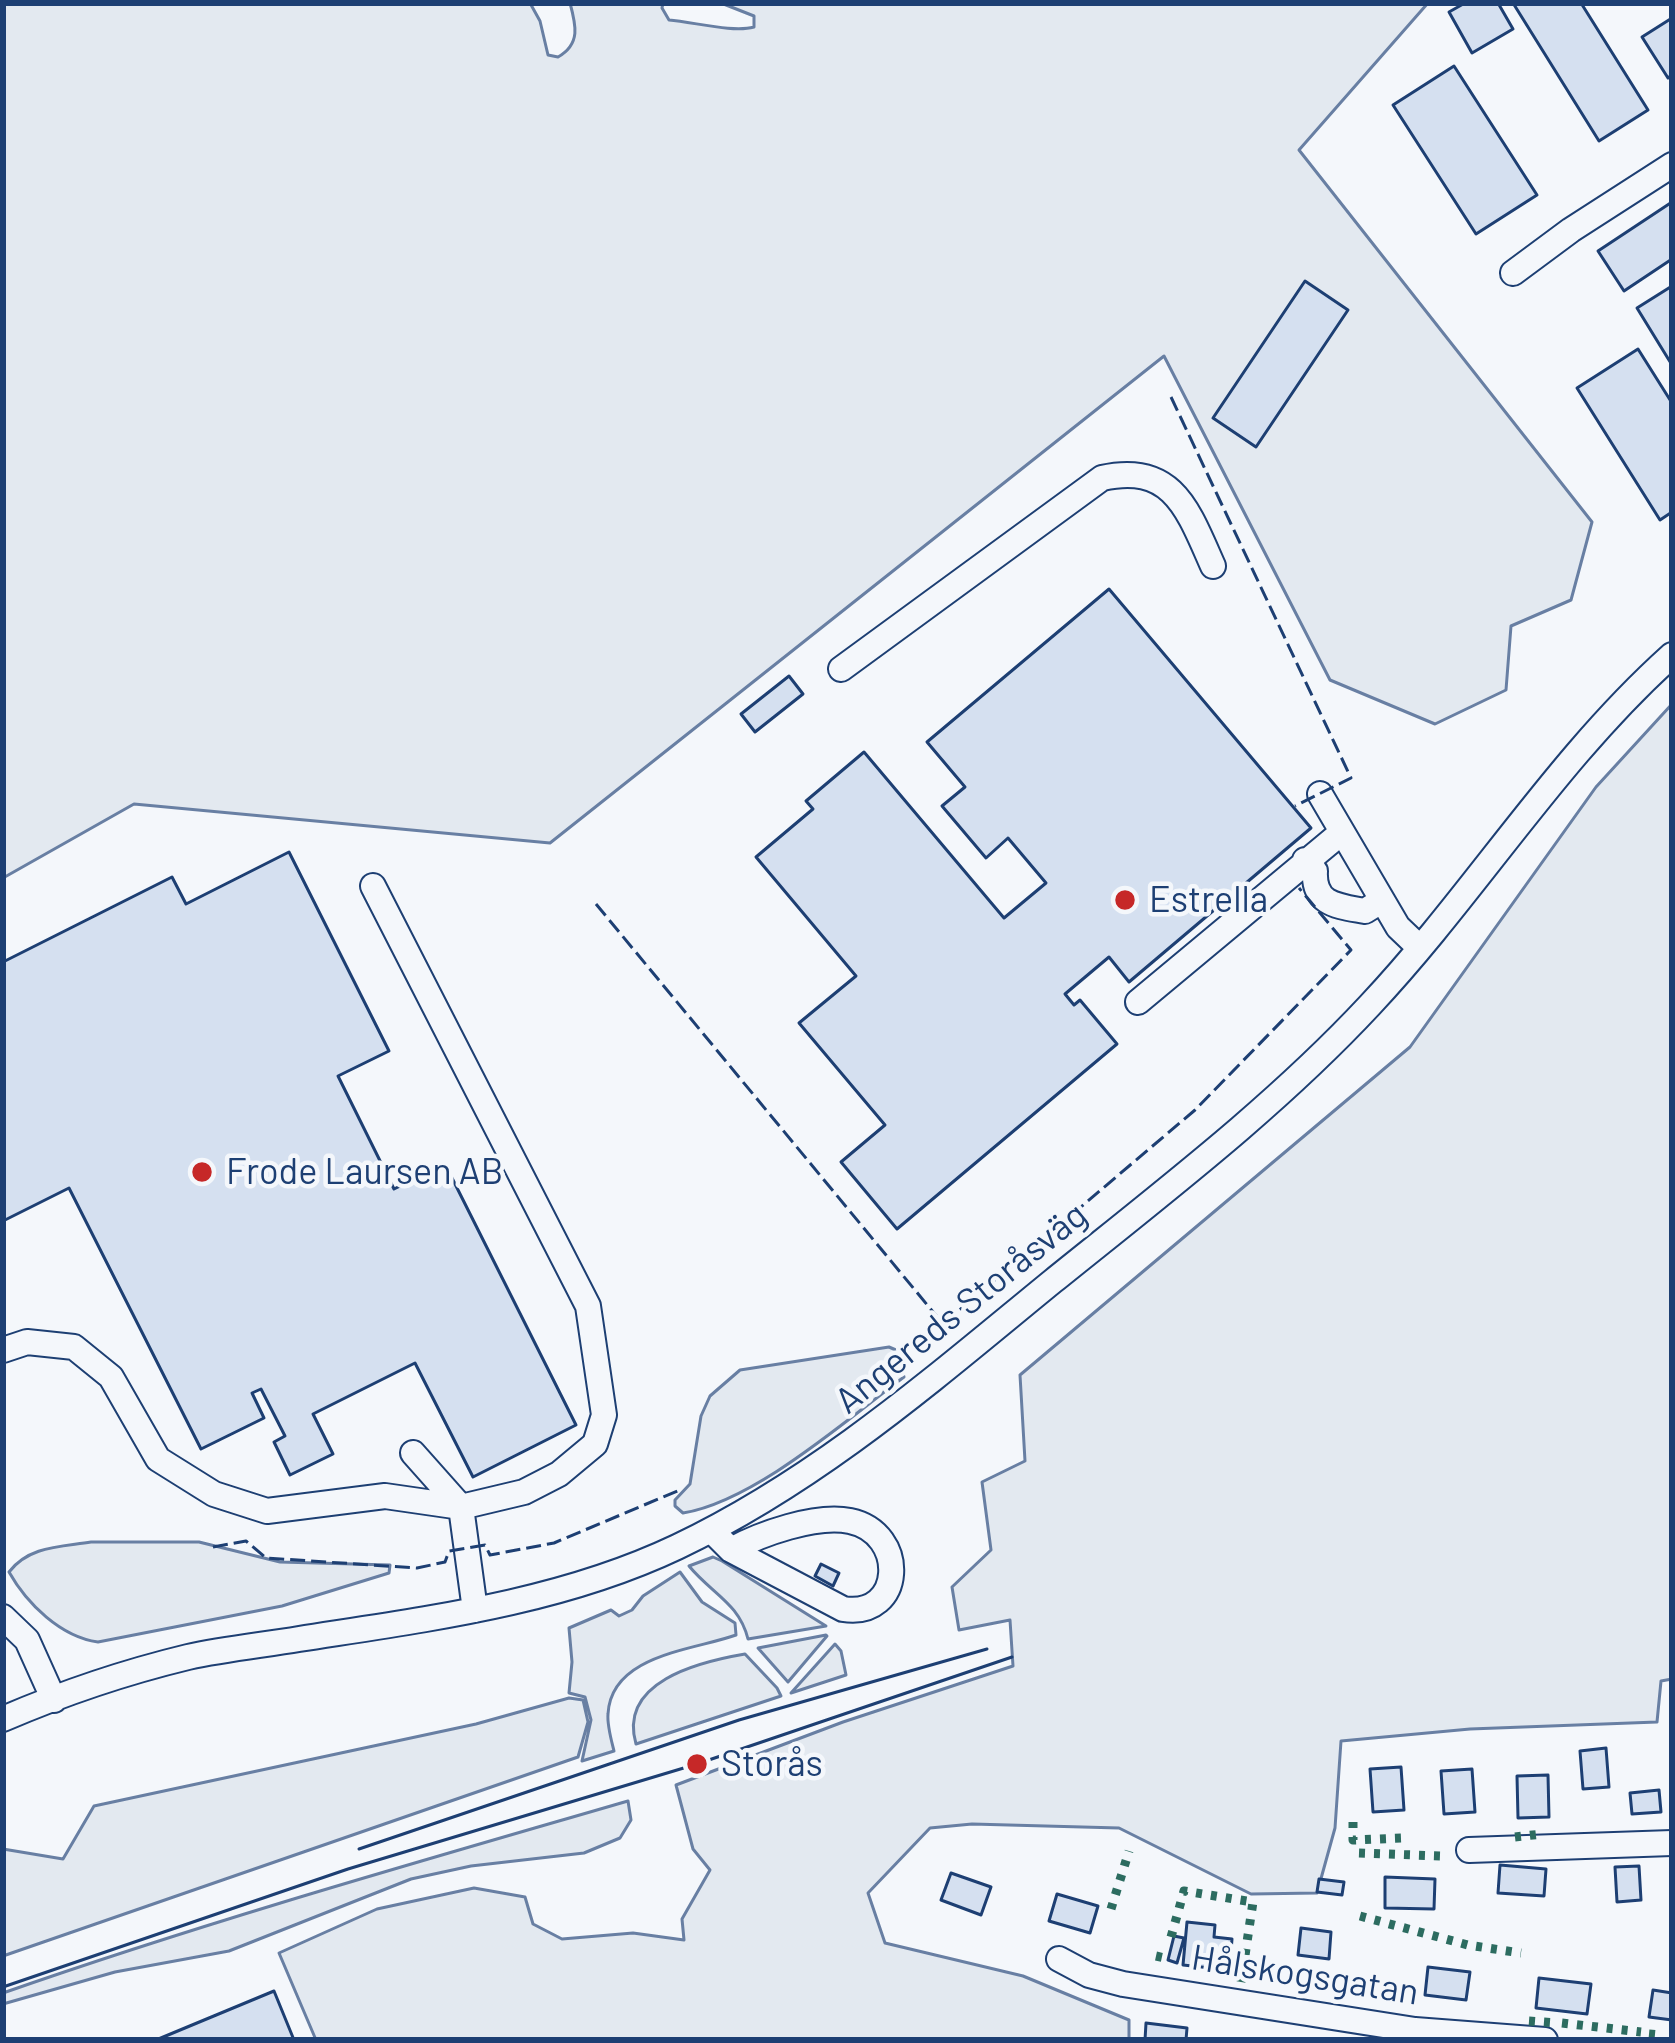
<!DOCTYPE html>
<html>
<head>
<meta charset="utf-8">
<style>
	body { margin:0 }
	#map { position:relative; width:1675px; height:2043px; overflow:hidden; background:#f4f7fb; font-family:Barlow,sans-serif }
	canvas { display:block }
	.frame { position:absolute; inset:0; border:6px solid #1d3f73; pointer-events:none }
</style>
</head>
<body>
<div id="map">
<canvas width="1675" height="2043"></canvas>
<div class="frame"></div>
</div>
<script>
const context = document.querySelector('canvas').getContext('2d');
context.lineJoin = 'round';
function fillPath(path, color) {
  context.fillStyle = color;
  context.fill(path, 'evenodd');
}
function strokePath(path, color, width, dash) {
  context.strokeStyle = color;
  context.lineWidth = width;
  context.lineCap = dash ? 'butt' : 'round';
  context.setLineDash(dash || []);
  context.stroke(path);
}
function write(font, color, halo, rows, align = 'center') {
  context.font = font + ' Barlow,sans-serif';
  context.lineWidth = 9;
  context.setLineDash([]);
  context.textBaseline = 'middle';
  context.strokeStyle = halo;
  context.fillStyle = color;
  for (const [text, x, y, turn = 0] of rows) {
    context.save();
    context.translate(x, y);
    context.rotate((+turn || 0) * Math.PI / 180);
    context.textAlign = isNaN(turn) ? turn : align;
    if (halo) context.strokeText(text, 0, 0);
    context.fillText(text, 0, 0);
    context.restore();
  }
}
const green = new Path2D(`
	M 3,3 L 530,3 L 540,21 L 548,55 L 558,57 C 581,44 576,25 570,3 L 663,3 L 662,8 L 669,20 C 694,22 733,33 754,27 L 754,16 L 721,3 L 1428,3 L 1299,150 L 1592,522 L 1571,600 L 1511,626 L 1506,690 L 1435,724 L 1330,680 L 1164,356 L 550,843 L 134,804 L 3,878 Z
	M 1672,704 L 1672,1679 L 1661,1681 L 1657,1722 L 1470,1729 L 1341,1741 L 1335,1828 L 1317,1893 L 1251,1894 L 1119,1828 L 972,1824 L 930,1828 L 868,1893 L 885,1943 L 1023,1976 L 1129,2020 L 1129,2040 L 316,2040 L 279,1953 L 377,1909 L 474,1888 L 525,1897 L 533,1924 L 562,1939 L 633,1933 L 684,1940 L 682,1919 L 710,1870 L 693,1849 L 676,1785 L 843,1722 L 1013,1666 L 1010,1620 L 959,1630 L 952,1587 L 991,1550 L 982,1482 L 1025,1461 L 1020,1375 L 1410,1047 L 1596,787 Z
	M 889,1347 L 896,1350 L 904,1377 C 846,1420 755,1501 683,1513 L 675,1506 L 675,1500 L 690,1484 L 701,1416 L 710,1396 L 740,1370 Z
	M 91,1542 L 199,1542 L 280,1562 L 390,1565 L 389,1573 L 282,1606 L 98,1642 C 61,1637 27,1604 9,1572 C 29,1546 60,1547 91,1542 Z
	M 713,1557 L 722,1561 L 826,1626 L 748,1639 C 739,1603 712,1594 689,1566 Z
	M 680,1572 L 702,1602 L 735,1623 L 736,1635 C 695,1650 611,1654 608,1714 C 607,1725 611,1739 614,1751 L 582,1761 L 591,1720 L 585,1697 L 569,1693 L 572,1662 L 569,1628 L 611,1610 L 619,1616 L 632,1610 L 643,1596 Z
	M 827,1636 L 788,1682 L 758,1648 L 826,1635 Z
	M 835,1644 L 841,1651 L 846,1675 L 791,1693 Z
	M 745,1654 L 777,1688 L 781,1696 L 636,1744 C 618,1682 698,1662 745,1654 Z
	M 569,1698 L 583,1700 L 588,1722 L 578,1757 L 3,1956 L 3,1849 L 63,1859 L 94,1806 L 476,1724 Z
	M 628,1801 L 631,1820 L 620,1838 L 584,1853 L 471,1866 L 411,1879 L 229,1951 L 115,1972 L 3,2004 L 3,1993 C 209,1921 418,1862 628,1801 Z`);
const building = new Path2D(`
	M 1465,3 L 1498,3 L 1513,29 L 1472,53 L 1449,12 Z
	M 1513,3 L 1581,3 L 1648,110 L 1599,141 Z
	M 1672,18 L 1672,75 L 1668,78 L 1642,37 Z
	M 1454,66 L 1537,195 L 1476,234 L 1393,105 Z
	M 1672,202 L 1672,259 L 1624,291 L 1598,251 Z
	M 1305,281 L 1348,310 L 1256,447 L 1213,418 Z
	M 1672,286 L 1672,365 L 1637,308 Z
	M 1638,349 L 1672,403 L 1672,512 L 1660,520 L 1577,388 Z
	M 1109,589 L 1311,828 L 1129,982 L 1109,957 L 1065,994 L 1074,1005 L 1080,1000 L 1117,1044 L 897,1229 L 841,1162 L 885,1125 L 799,1023 L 856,976 L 756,857 L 813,809 L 806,801 L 864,752 L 1004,918 L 1046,883 L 1008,838 L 986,858 L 942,806 L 965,787 L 927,742 Z
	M 789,676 L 803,694 L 755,732 L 741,714 Z
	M 289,852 L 389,1051 L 338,1076 L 394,1189 L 445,1164 L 576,1425 L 473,1477 L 415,1363 L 313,1414 L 333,1454 L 290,1475 L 274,1442 L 285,1436 L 261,1389 L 252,1393 L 264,1418 L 201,1449 L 69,1188 L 3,1221 L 3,962 L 172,877 L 186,904 Z
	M 821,1564 L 839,1573 L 833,1586 L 815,1576 Z
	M 1606,1748 L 1609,1787 L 1583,1789 L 1580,1751 Z
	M 1401,1767 L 1404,1810 L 1373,1812 L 1370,1769 Z
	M 1472,1769 L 1475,1812 L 1444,1814 L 1441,1771 Z
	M 1548,1775 L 1549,1817 L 1518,1818 L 1517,1776 Z
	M 1659,1790 L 1661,1812 L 1632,1814 L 1630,1793 Z
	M 1500,1865 L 1546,1869 L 1544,1896 L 1498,1893 Z
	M 1639,1866 L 1641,1900 L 1617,1902 L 1615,1867 Z
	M 951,1873 L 991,1887 L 981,1915 L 941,1900 Z
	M 1385,1877 L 1435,1879 L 1434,1909 L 1385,1908 Z
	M 1319,1879 L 1344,1882 L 1342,1895 L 1317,1892 Z
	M 1057,1894 L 1098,1906 L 1090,1933 L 1049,1921 Z
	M 1187,1922 L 1215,1925 L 1214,1937 L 1232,1939 L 1230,1964 L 1212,1962 L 1211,1968 L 1183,1965 Z
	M 1301,1928 L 1331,1932 L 1329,1959 L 1298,1955 Z
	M 1174,1936 L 1184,1938 L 1177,1963 L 1168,1960 Z
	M 1428,1967 L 1470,1972 L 1466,2000 L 1425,1995 Z
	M 1539,1978 L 1591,1984 L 1587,2014 L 1536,2008 Z
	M 1653,1990 L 1672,1993 L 1672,2020 L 1649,2017 Z
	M 274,1991 L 294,2040 L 156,2040 Z
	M 1146,2023 L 1187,2028 L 1186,2040 L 1145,2040 Z`);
const minor = new Path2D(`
	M 1513,273 L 1571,230 L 1672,165
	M 841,669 L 1102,478 C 1173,462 1188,510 1213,566
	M 1320,794 L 1398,927 L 1420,948
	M 1305,860 L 1315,871 C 1313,905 1338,906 1365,911 L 1381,901
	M 1138,1002 L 1341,833
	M 3,1350 L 27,1342 L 74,1347 L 111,1377 L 158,1459 L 214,1494 L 267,1511 L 385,1496 L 461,1507 L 524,1492 L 559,1474 L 595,1444 L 604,1415 L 588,1306 L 373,886
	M 413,1453 L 461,1507
	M 461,1507 L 475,1610
	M 711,1530 L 731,1550 L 843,1609 C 904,1619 908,1533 850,1521 C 816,1514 760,1534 731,1550
	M 3,1617 L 27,1640 L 54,1700
	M 3,1719 C 61,1694 126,1672 188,1657 C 224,1649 263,1645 299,1639 C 427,1619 559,1603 677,1547 C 818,1480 933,1379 1053,1281 C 1162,1193 1275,1107 1370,1005 C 1476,892 1556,759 1672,655
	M 1469,1850 L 1672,1843
	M 1059,1959 L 1089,1975 L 1123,1984 L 1415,2030 L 1545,2040`);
const tram = new Path2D(`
	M 359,1849 L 739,1720 L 987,1649
	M 3,1987 L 348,1869 L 697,1764 L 1012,1657`);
const hedge = new Path2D(`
	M 1353,1822 L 1353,1840 L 1403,1838
	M 1515,1837 L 1542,1834
	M 1359,1853 L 1442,1856
	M 1111,1909 L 1129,1851
	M 1360,1916 L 1468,1945 L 1521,1953
	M 1171,1937 L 1184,1891 L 1253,1902 L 1241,1982
	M 1156,1956 L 1165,1958
	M 1529,2021 L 1556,2023
	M 1562,2023 L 1641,2032
	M 1649,2034 L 1660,2035`);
const fence = new Path2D(`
	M 1171,397 L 1351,778 L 1295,806
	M 596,904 L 943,1324 L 1195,1110 L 1351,950 L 1299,888
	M 213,1547 L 246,1541 L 266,1558 L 417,1568 L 445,1562 L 449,1551 L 485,1545 L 490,1555 L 554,1543 L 682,1489`);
const markers = [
	[1125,900,12,"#c62828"],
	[202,1172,12,"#c62828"],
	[697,1764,12,"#c62828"]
];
const poiNames = [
	["Estrella",1149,900],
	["Frode Laursen AB",226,1172],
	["Storås",721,1764]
];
const streetNames = [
	["Angereds Storåsväg",961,1308,-39],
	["Hålskogsgatan",1305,1975,9]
];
fillPath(green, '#e3e9f0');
strokePath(green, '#687fa3', 3);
fillPath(building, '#d5e0f0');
strokePath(building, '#1d3f73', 3);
strokePath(minor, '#1d3f73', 28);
strokePath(minor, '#f4f7fb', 24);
strokePath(tram, '#1d3f73', 3);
strokePath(hedge, '#2c6c60', 9, [6, 9]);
strokePath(fence, '#1d3f73', 3, [15, 6]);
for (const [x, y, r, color] of markers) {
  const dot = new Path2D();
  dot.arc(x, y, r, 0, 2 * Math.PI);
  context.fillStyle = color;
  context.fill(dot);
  strokePath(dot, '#f4f7fb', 4.5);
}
write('36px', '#1d3f73', '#f4f7fb', poiNames, 'left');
write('36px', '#1d3f73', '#f4f7fb', streetNames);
</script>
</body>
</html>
